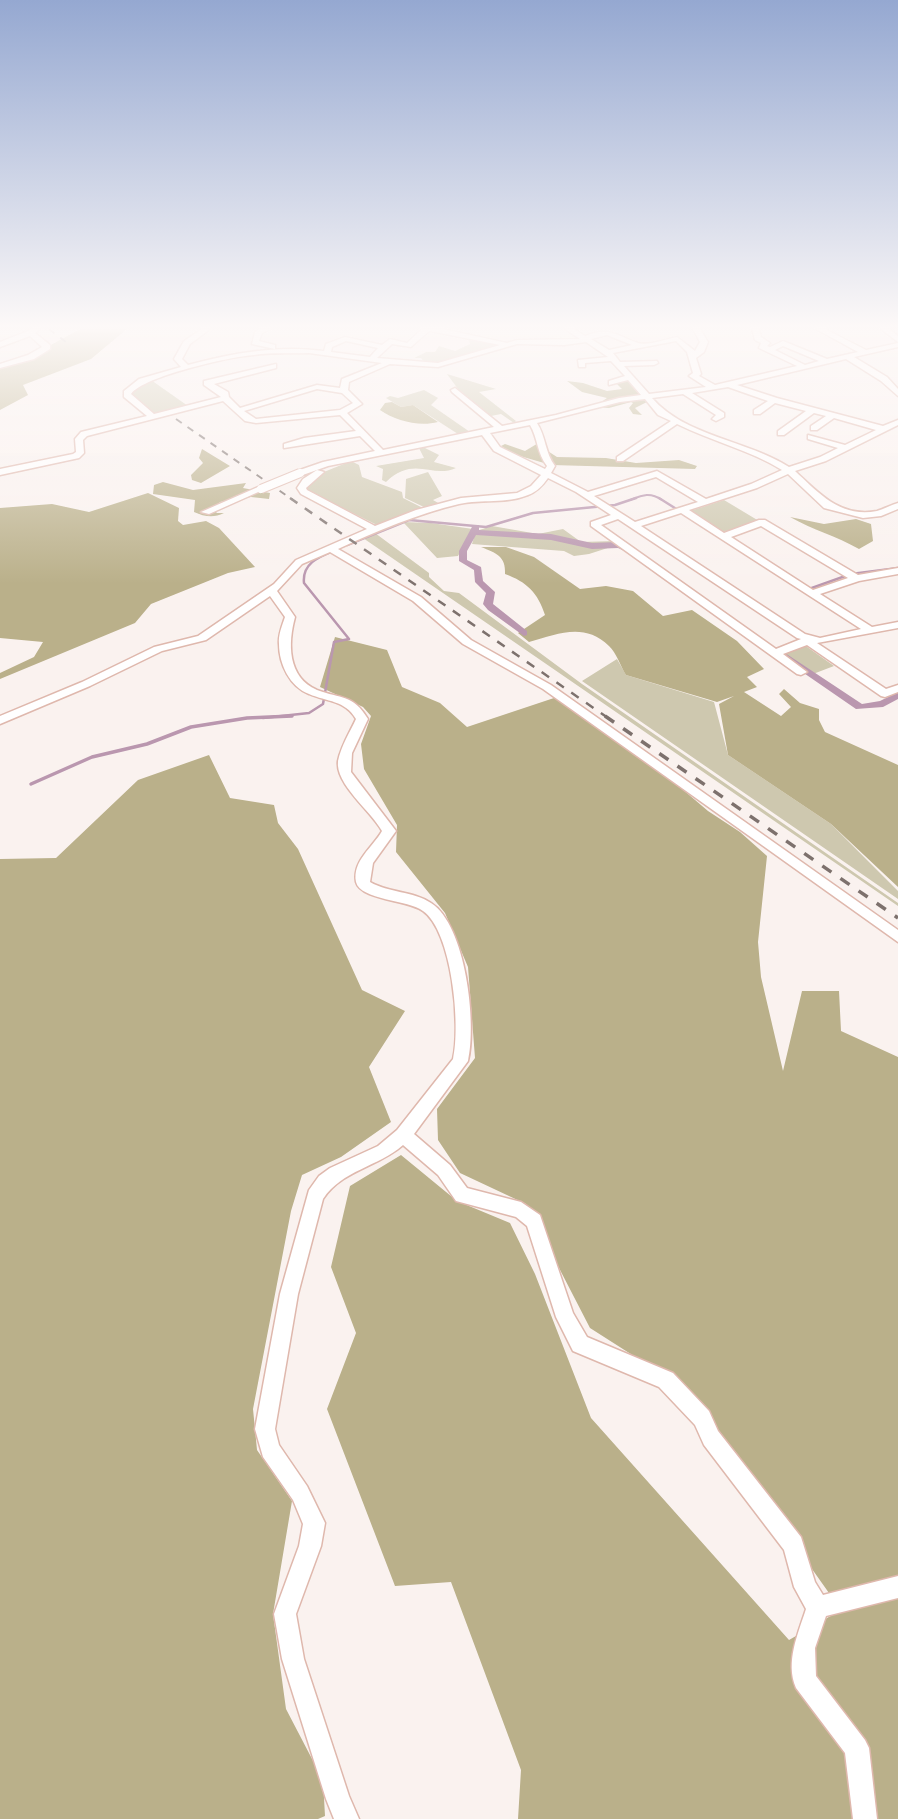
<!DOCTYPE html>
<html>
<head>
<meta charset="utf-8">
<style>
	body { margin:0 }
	canvas { display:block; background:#faf2ef }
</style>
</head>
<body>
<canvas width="898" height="1819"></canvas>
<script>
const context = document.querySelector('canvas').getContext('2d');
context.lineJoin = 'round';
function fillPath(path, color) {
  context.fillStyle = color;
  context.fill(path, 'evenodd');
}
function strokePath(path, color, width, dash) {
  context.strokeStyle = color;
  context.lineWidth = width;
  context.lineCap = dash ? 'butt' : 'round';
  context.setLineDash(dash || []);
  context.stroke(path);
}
const green = new Path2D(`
	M 469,338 L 499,344 L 441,363 L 426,364 L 421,358 L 414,358 L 426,352 L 435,352 L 439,346 L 455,351 L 470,344 Z
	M 447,374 L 496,389 L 479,392 L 516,421 L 514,423 L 501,414 L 491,416 L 458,389 Z
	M 151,380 L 188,406 L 154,414 L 130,395 L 131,391 Z
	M 424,390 L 438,398 L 431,405 L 470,432 L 458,434 L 413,405 L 401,407 L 386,398 L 390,396 L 398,398 Z
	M 423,447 L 439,455 L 434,462 L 456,468 C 432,479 414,455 386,482 L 382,480 L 383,469 L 376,466 L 424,458 L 419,448 Z
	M 351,461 L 359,465 L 362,477 L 402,492 L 403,498 L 423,508 L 377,525 L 306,490 L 307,483 L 319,474 Z
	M 428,472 L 442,496 L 433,500 L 440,504 L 426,508 L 405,498 L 406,479 Z
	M 724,500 L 759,521 L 724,532 L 690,511 Z
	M 403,522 L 431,523 L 473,529 L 458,556 L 437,558 Z
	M 492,526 L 538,534 L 563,529 L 581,542 L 616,541 L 620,544 L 589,554 L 574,556 L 564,551 L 472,544 L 476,531 Z
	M 375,533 L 429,573 L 429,577 L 444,591 L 459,593 L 582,684 L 898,903 L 898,906 L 363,538 Z
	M 803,644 L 834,666 L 813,674 L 782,652 Z
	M 617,659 L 626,675 L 714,702 L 728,755 L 831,824 L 898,891 L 898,899 L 582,681 Z`);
const forest = new Path2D(`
	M 80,329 L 127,329 L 91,359 L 23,385 L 28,395 L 0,410 L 0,367 L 47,347 Z
	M 628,379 L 649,401 L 635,408 L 642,415 L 633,414 L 629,408 L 633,403 L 631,402 L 609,408 L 594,407 L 607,398 L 582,392 L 567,381 L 583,383 L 607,391 L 622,389 L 617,384 L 619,382 Z
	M 392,402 L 401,407 L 413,405 L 438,422 C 419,427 396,421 380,410 L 385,403 Z
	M 540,442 L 543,448 L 557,457 L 606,458 L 636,463 L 679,460 L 697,466 L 695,469 L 551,465 L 513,454 L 501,446 L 505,444 L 525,451 Z
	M 202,449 L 230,466 L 201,483 L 192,480 L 191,475 L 203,463 L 199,458 Z
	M 163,482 L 193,490 L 246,483 L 243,488 L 270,493 L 269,499 L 251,497 L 220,502 L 214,510 L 217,513 L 224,513 C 214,518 205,517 194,512 L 195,500 L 153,494 L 154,485 Z
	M 148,493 L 179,508 L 178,521 L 183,525 L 206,521 L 219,528 L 255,567 L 228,573 L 151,604 L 135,623 L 0,679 L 0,673 L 34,657 L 43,642 L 0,638 L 0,508 L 52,504 L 89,512 Z
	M 790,517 L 824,524 L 856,519 L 871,524 L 873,541 L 859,549 C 836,536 813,530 790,517 Z
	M 481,547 L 506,547 L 534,557 L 580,589 L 606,586 L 633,591 L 663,616 L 692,610 L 737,641 L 764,669 L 747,677 L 757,687 L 744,692 L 781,716 L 791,707 L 779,694 L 784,689 L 800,703 L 819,709 L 819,720 L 825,732 L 898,765 L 898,887 L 831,824 L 728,755 L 719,704 L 734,696 L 717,702 L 626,675 C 621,667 616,652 609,646 C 584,622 558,634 529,642 L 518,633 L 545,615 C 538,593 527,582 505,574 C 506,556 496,553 481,547 Z
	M 335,637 L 387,650 L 402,687 L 440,703 L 467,727 L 560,696 L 641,754 L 708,811 L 740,832 L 767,856 L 758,942 L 761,977 L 783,1071 L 802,991 L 839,991 L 841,1031 L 898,1057 L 898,1819 L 518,1819 L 521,1770 L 451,1582 L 395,1586 L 327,1409 L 356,1333 L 331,1267 L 350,1186 L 401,1155 L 457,1201 L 510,1223 L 535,1274 L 591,1418 L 789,1640 L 841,1610 L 684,1388 L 590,1328 L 526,1204 L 460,1173 L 438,1140 L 437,1109 L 475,1058 L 468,967 L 445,913 L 396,852 L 397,825 L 364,769 L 361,744 L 371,716 L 363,707 L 320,687 Z
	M 209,755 L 230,798 L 274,805 L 278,823 L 298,849 L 362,990 L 405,1011 L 369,1067 L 391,1122 L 341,1157 L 302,1175 L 291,1211 L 253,1409 L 257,1450 L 292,1501 L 273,1614 L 286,1709 L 323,1780 L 325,1816 L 318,1819 L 0,1819 L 0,859 L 56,858 L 138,780 Z`);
const streamFar2 = new Path2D(`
	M 630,500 C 643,495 650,492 662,500`);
const streamFar1 = new Path2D(`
	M 659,498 L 678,510
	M 347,545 L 409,520 L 486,527 L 533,513 L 615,505 L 636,498
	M 809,589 L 851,574 L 898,568
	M 263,718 L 309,713 L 323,704 L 334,642 L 349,639 L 304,583 C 302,564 318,557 333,551`);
const stream = new Path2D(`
	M 31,784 L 92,757 L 147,744 L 191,727 L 247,718 L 292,716`);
const canal = new Path2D(`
	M 473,525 L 479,525 L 479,530 L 551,534 L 592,543 L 619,542 L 635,551 L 631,554 L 618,548 L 592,549 L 551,540 L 476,535 L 467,551 L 467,560 L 481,567 L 483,581 L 495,592 L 493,604 L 527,631 L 527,635 L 524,636 L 488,610 L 483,604 L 486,593 L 475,582 L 474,570 L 459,561 L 459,551 Z
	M 785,653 L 862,704 L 880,701 L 898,692 L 898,699 L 883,707 L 856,709 L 782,658 L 782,654 Z`);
const minor = new Path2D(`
	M 33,329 L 40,329 L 35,333 L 50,345 L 50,349 L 34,359 L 0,368 L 0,364 L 28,355 L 42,347 L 30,336 L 0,347 L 0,342 Z
	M 202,329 L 210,329 L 190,344 L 182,359 L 188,365 C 232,353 277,345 324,351 L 326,344 L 345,337 L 382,345 L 390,339 L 407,343 L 422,329 L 443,329 L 507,343 L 517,340 L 580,339 L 565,329 L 574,329 L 585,336 C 610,326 617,336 638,343 C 648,346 666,339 677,337 L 695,351 L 700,342 L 693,329 L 700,329 L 708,342 L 704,352 L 696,358 L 701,374 L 699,376 L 715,385 L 797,366 L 759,348 L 761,343 L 755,340 L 752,329 L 759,329 L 761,337 L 770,343 L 767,346 L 770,347 L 783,341 L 827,359 L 858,352 L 816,329 L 825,329 L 866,350 L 898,343 L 898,347 L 854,357 L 887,377 L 898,389 L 898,396 L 881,381 L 846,359 L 737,385 L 777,398 L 883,426 L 898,420 L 898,425 L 826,461 L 795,471 C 819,493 840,518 877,511 C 884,509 891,505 898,503 L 898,509 L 881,516 L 863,518 L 824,508 L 788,474 L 757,488 L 689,510 L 724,533 L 759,520 L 765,520 L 858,575 L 898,568 L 898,574 L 859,581 L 820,594 L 872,627 L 898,622 L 898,628 L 817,643 L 886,689 L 898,685 L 898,692 L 885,697 L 881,696 L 807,645 L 783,654 L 807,672 L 801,675 L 797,674 L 591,526 L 591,522 L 611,515 L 576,492 L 548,478 C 543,485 537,492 528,495 C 506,504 482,499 459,504 C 417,514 377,531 338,549 L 421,597 L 471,640 L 551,685 L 898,930 L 898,942 L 543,689 L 463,644 L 413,601 L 330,552 L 302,564 L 277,591 L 295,617 C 288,643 287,677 317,690 C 341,699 353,694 368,719 L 352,753 L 351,772 L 396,831 L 373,863 L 370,882 C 389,893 413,891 431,903 C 466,925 477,1024 468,1061 L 414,1134 L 450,1165 L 467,1188 L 521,1202 L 540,1215 L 573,1313 L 587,1337 L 673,1373 L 709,1411 L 718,1431 L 801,1537 L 815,1582 L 823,1595 L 898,1576 L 898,1598 L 826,1616 L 815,1648 L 816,1676 L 865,1740 L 869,1748 L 877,1819 L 853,1819 L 845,1753 L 796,1688 C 785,1662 798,1634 806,1609 L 794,1587 L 784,1550 L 704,1445 L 695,1425 L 659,1387 L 573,1351 L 556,1317 L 527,1226 L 516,1217 L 456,1201 L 438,1175 L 403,1145 C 378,1167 342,1170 323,1199 L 298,1294 L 275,1429 L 279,1445 L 307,1486 L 325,1523 L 321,1546 L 296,1614 L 304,1659 L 349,1796 L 359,1819 L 334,1819 L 326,1799 L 282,1659 L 274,1614 L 299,1546 L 303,1524 L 293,1500 L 263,1457 L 255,1429 L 280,1294 L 309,1190 L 319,1176 L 330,1168 L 378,1146 L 397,1130 L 453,1059 C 461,1026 452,931 423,911 C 409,900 360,900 356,882 C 352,861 373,847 382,831 C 371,811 335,784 338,761 C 341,746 350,732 356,719 C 345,700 327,702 309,694 C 290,687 279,664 279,644 C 278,635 282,626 285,617 L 270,596 L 206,640 L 162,651 L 90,686 L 0,724 L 0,716 L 82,682 L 154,647 L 198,636 L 274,584 L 296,560 L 367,529 L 301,494 L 297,488 L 303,479 L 317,470 L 324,472 L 306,488 L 307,490 L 375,526 L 416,510 L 461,498 L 517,493 L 531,486 L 541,475 L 494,451 L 482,435 L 328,466 L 300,476 L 297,475 L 297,471 L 323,462 L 375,451 L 360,436 L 284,448 L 284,444 L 304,438 L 356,431 L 340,415 L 256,423 L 245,421 L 223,401 L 87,436 L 83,440 L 84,453 L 79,458 L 0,475 L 0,469 L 73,454 L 76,452 L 75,439 L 81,432 L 147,416 L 124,397 L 124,391 L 139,379 L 181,367 L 174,359 L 184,341 ZM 429,331 L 430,331 L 500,345 L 438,363 L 377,358 L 392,344 L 411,347 ZM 607,335 L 632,345 L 609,350 L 591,339 ZM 346,341 L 378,348 L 370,357 L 331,352 L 332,347 ZM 676,341 L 687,352 L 693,373 L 689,376 L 706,387 L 649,394 L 624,366 L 654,365 L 658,363 L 657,361 L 620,362 L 613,353 ZM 586,342 L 608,357 L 578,360 L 579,367 L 585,367 L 585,363 L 611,361 L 625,376 L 609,381 L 609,385 L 628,380 L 641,395 L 619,398 L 556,415 L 502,426 L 455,388 L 451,390 L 452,392 L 494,427 L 383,450 L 347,413 L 362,404 L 348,390 L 349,382 L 390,364 L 438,367 L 517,344 L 564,345 ZM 783,346 L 819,361 L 805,365 L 775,350 ZM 309,353 L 382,363 L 342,379 L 340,388 L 317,385 L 240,408 L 229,397 L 228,392 L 214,384 L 276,368 L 276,364 L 204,381 L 204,385 L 221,397 L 154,414 L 131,394 C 144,376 229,357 254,355 C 272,352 291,354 309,353 ZM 728,387 L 768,401 L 754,410 L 754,414 L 760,414 L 775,403 L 806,411 L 778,431 L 778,435 L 784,435 L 814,413 L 826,416 L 811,426 L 811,430 L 817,430 L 834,418 L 876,430 L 845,445 L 808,435 L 808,439 L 838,448 L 820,457 L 789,467 C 747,440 686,437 652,398 L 683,394 L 716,415 L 712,419 L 716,421 L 724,417 L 724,413 L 692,393 ZM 317,389 L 342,393 L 353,403 L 340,410 L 256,419 L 244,411 ZM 645,399 L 658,415 L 671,421 L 617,457 L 617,461 L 623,461 L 677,424 C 711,441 750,450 782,470 L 751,484 L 706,499 L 657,471 L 588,492 L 551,473 L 555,466 C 545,453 546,437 537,423 L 620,402 ZM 530,425 C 538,438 537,454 547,466 L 545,469 L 500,447 L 490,433 ZM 656,477 L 698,502 L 635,522 L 594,496 ZM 681,513 L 861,629 L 820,638 L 805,634 L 641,526 ZM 618,519 L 797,638 L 801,639 L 776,649 L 601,525 ZM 761,526 L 848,578 L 813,590 L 731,537 Z
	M 260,329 L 271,329 L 262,333 L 259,341 L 275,345 L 275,349 L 252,344 L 255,332 Z
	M 881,329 L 889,329 L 898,336 L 898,342 Z
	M 258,487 L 265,489 L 209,514 L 201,512 Z`);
const railFar2 = new Path2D(`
	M 49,329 L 66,342
	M 176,419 L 293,500`);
const railFar1 = new Path2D(`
	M 290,498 L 608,718`);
const rail = new Path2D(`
	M 605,716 L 898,918`);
const minorBridge = new Path2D(`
	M 261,489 L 300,473`);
fillPath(green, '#cec8af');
fillPath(forest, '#bab08a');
strokePath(streamFar2, '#ba97af', 2);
strokePath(streamFar1, '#ba97af', 2.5);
strokePath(stream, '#ba97af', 3.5);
fillPath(canal, '#ba97af');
strokePath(minor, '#dfb8ad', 3);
fillPath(minor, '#fff');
strokePath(railFar2, '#7d716d', 2, [7, 7]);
strokePath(railFar1, '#7d716d', 2.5, [9, 9]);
strokePath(rail, '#7d716d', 3.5, [11, 11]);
strokePath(minorBridge, '#dfb8ad', 10, []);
strokePath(minorBridge, '#fff', 8);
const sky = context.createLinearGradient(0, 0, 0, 584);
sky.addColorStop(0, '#95a8d1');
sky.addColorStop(0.56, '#fdf9f8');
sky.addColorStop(1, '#fdf9f800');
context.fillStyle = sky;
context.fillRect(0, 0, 898, 584);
</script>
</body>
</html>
